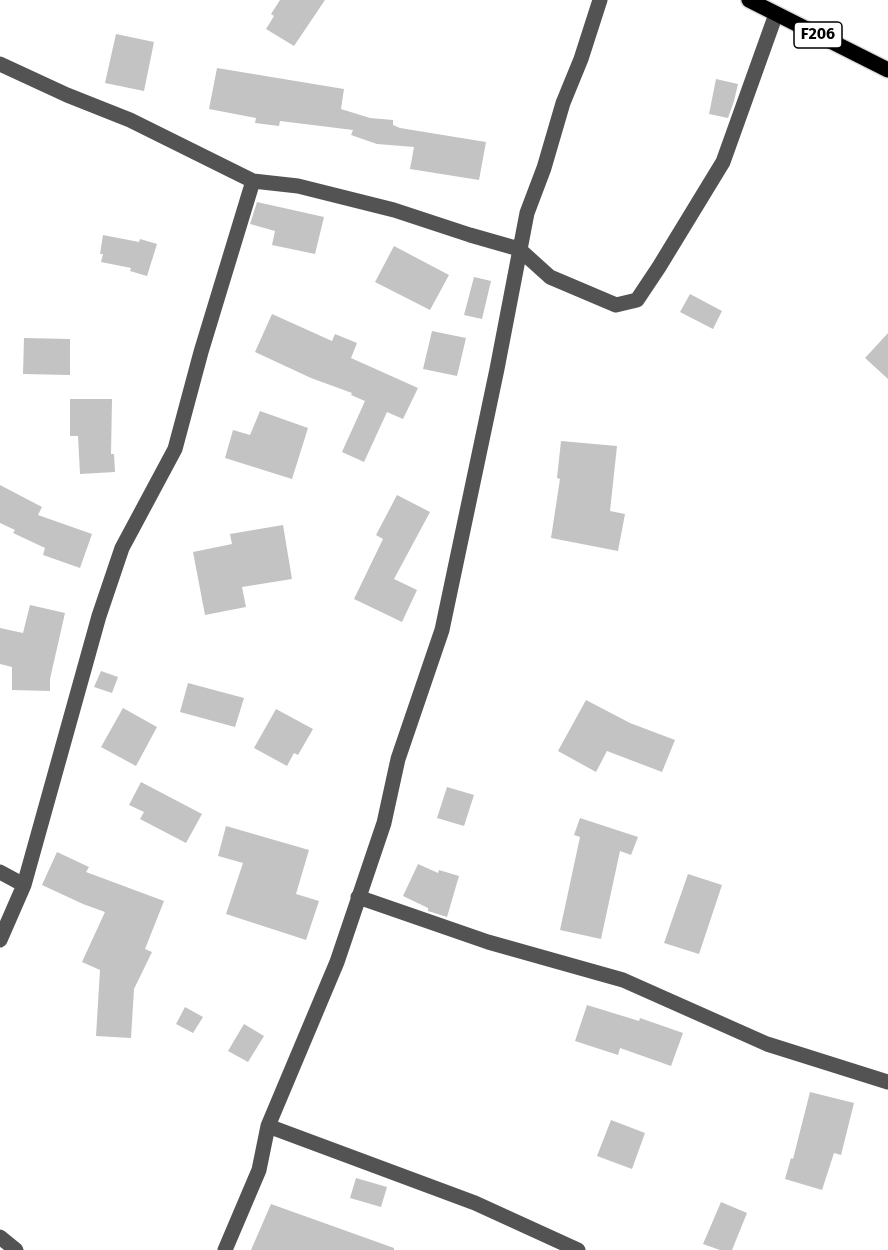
<!DOCTYPE html>
<html>
<head>
<meta charset="utf-8">
<style>
	body { margin:0 }
	canvas { display:block; background:#fff }
</style>
</head>
<body>
<canvas width="888" height="1250"></canvas>
<script>
const context = document.querySelector('canvas').getContext('2d');
context.lineJoin = 'round';
function fillPath(path, color) {
  context.fillStyle = color;
  context.fill(path, 'evenodd');
}
function strokePath(path, color, width, dash) {
  context.strokeStyle = color;
  context.lineWidth = width;
  context.lineCap = dash ? 'butt' : 'round';
  context.setLineDash(dash || []);
  context.stroke(path);
}
function write(font, color, halo, rows, align = 'center') {
  context.font = font + ' "Fira Sans",sans-serif';
  context.lineWidth = 6;
  context.setLineDash([]);
  context.textBaseline = 'middle';
  context.strokeStyle = halo;
  context.fillStyle = color;
  for (const [text, x, y, turn = 0] of rows) {
    context.save();
    context.translate(x, y);
    context.rotate((+turn || 0) * Math.PI / 180);
    context.textAlign = isNaN(turn) ? turn : align;
    if (halo) context.strokeText(text, 0, 0);
    context.fillText(text, 0, 0);
    context.restore();
  }
}
const building = new Path2D(`
	M 280,0 L 325,0 L 294,46 L 266,29 L 274,16 L 271,14 Z
	M 116,34 L 154,42 L 144,91 L 105,83 Z
	M 217,68 L 344,89 L 341,109 L 370,118 L 393,120 L 393,125 L 400,128 L 486,142 L 479,180 L 410,169 L 414,147 L 377,144 L 351,135 L 353,130 L 280,121 L 279,126 L 255,123 L 256,118 L 209,109 Z
	M 716,79 L 738,84 L 734,101 L 728,118 L 709,114 Z
	M 257,202 L 324,217 L 315,254 L 272,245 L 275,231 L 250,224 Z
	M 103,235 L 139,242 L 140,239 L 157,244 L 147,276 L 130,271 L 131,268 L 101,262 L 103,254 L 100,254 Z
	M 394,246 L 449,275 L 430,310 L 375,282 Z
	M 474,277 L 491,281 L 482,319 L 464,315 Z
	M 690,294 L 722,311 L 713,329 L 680,312 Z
	M 272,314 L 332,341 L 335,334 L 357,343 L 351,358 L 418,388 L 403,419 L 387,412 L 364,462 L 342,452 L 365,401 L 351,395 L 352,393 L 311,378 L 255,352 Z
	M 432,331 L 466,338 L 457,376 L 423,369 Z
	M 888,333 L 888,379 L 865,358 Z
	M 24,338 L 70,339 L 70,375 L 23,374 Z
	M 70,399 L 112,399 L 111,454 L 114,454 L 115,472 L 80,474 L 78,436 L 70,436 Z
	M 260,411 L 308,428 L 292,479 L 225,458 L 233,430 L 250,435 Z
	M 561,441 L 617,446 L 610,511 L 625,514 L 618,551 L 551,538 L 560,479 L 557,478 Z
	M 0,485 L 42,507 L 38,515 L 92,534 L 80,568 L 43,555 L 45,548 L 13,533 L 15,530 L 0,523 Z
	M 397,495 L 430,512 L 394,579 L 417,590 L 402,622 L 354,599 L 383,539 L 376,535 Z
	M 283,525 L 292,579 L 242,587 L 246,607 L 205,615 L 193,552 L 232,544 L 230,534 Z
	M 30,605 L 65,613 L 50,679 L 50,691 L 12,690 L 12,667 L 0,664 L 0,628 L 23,633 Z
	M 101,671 L 118,677 L 112,693 L 94,687 Z
	M 188,683 L 244,698 L 235,727 L 180,712 Z
	M 586,700 L 630,723 L 675,740 L 662,772 L 607,751 L 596,772 L 558,751 Z
	M 123,708 L 157,727 L 136,766 L 101,747 Z
	M 276,709 L 313,729 L 298,755 L 294,753 L 287,766 L 254,748 Z
	M 141,782 L 202,814 L 186,843 L 140,819 L 144,812 L 129,805 Z
	M 447,787 L 474,795 L 464,826 L 437,818 Z
	M 580,818 L 638,837 L 631,855 L 620,851 L 601,939 L 560,930 L 580,837 L 574,835 Z
	M 226,826 L 309,850 L 296,894 L 319,901 L 306,940 L 226,914 L 243,863 L 218,856 Z
	M 57,852 L 89,867 L 86,872 L 164,901 L 145,949 L 152,952 L 134,989 L 131,1038 L 96,1036 L 100,970 L 82,962 L 105,912 L 83,904 L 42,885 Z
	M 418,864 L 438,873 L 439,870 L 459,876 L 447,917 L 428,911 L 428,908 L 403,896 Z
	M 688,874 L 722,885 L 699,954 L 664,943 Z
	M 587,1005 L 639,1021 L 640,1018 L 683,1033 L 671,1066 L 620,1048 L 618,1055 L 575,1041 Z
	M 185,1007 L 203,1017 L 193,1033 L 176,1024 Z
	M 244,1024 L 264,1036 L 248,1062 L 228,1051 Z
	M 810,1092 L 854,1103 L 841,1155 L 834,1153 L 822,1190 L 785,1179 L 791,1158 L 793,1159 Z
	M 611,1120 L 645,1133 L 632,1169 L 597,1156 Z
	M 356,1178 L 387,1187 L 381,1207 L 350,1198 Z
	M 721,1202 L 747,1213 L 732,1250 L 720,1250 L 703,1244 Z
	M 271,1204 L 394,1248 L 394,1250 L 251,1250 Z`);
const minor = new Path2D(`
	M 0,64 L 67,95 L 130,120 L 253,181 L 298,186 L 394,210 L 470,235 L 519,249 L 550,277 L 616,305 L 637,300 L 659,267 L 723,162 L 776,14
	M 0,872 L 24,885
	M 358,897 L 488,942 L 623,980 L 767,1044 L 888,1082
	M 0,940 L 24,885 L 99,616 L 122,548 L 175,449 L 201,352 L 253,181
	M 268,1126 L 475,1203 L 578,1250
	M 0,1237 L 16,1250
	M 225,1250 L 259,1170 L 268,1126 L 337,962 L 384,823 L 398,759 L 442,630 L 497,369 L 527,213 L 544,168 L 563,103 L 581,59 L 600,0`);
const major = new Path2D(`
	M 749,0 L 888,70`);
const shields = [
	[818,35,48]
];
const shieldNames = [
	["F206",818,35]
];
fillPath(building, '#c3c3c3');
strokePath(major, '#dbdbdb', 18);
strokePath(minor, '#535353', 15);
strokePath(major, '#000', 15);
for (const [x, y, w] of shields) {
  const box = new Path2D();
  box.roundRect(x - w / 2, y - 13, w, 26, 4.5);
  context.fillStyle = '#fff';
  context.fill(box);
  strokePath(box, '#000', 1.5);
}
write('bold 16px', '#000', null, shieldNames);
</script>
</body>
</html>
